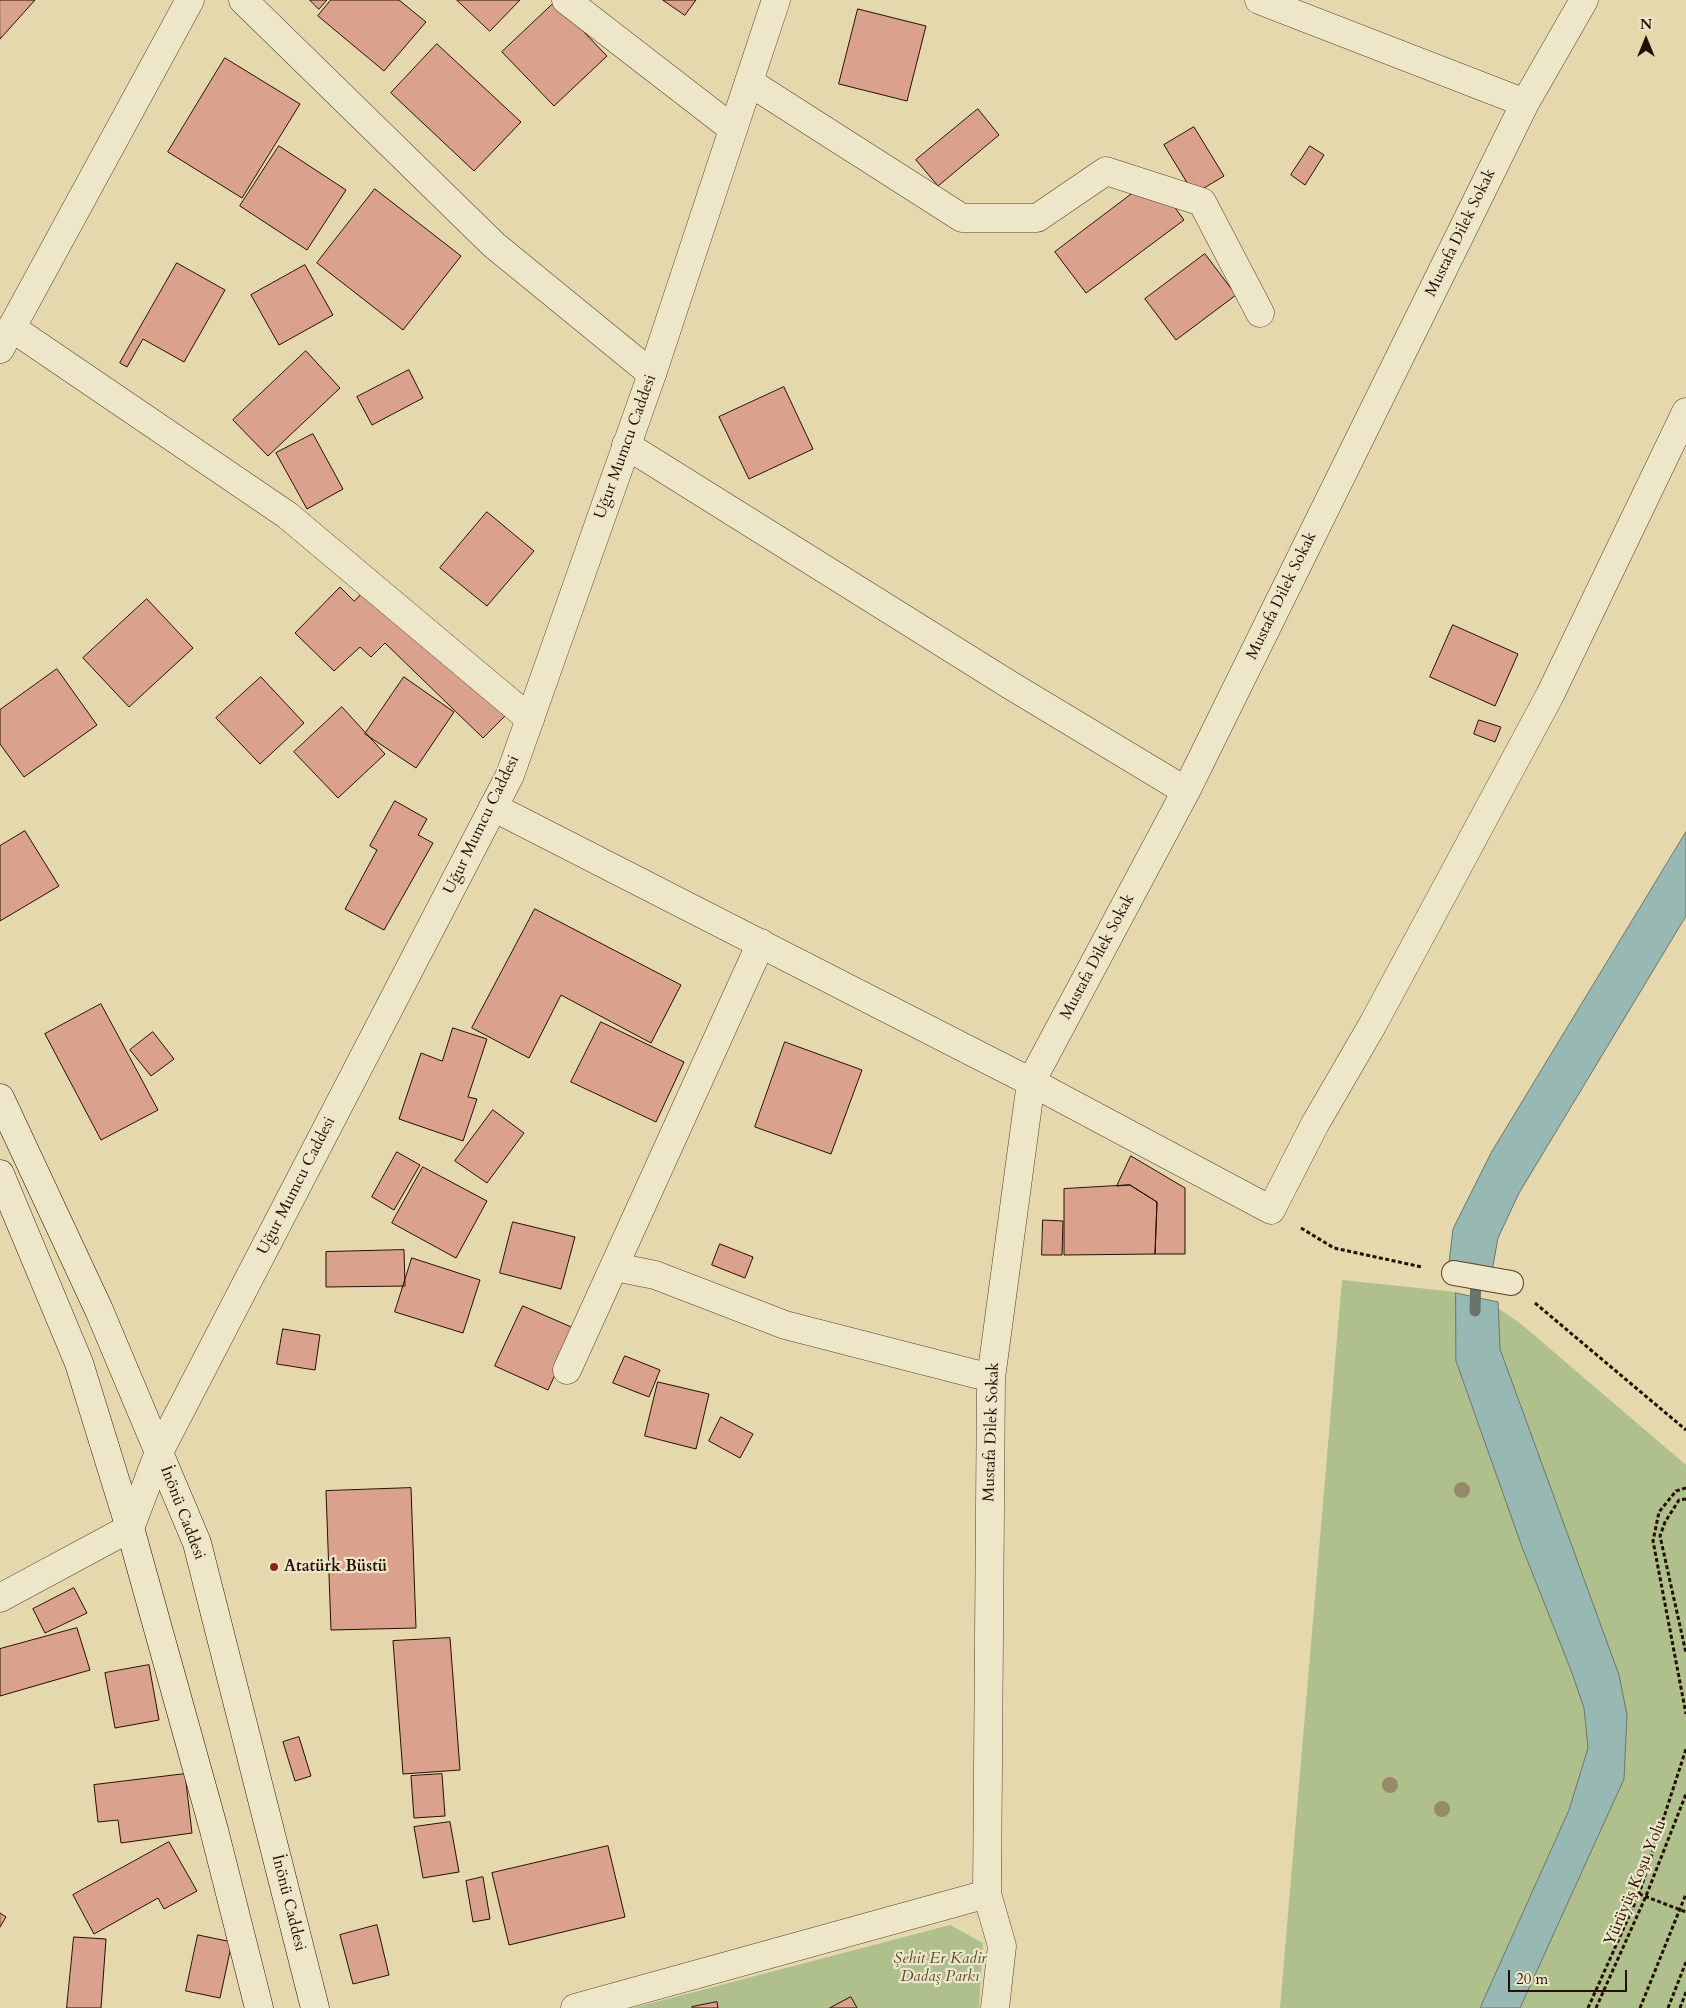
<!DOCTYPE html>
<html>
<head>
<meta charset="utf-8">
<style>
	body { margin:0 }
	#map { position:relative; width:1686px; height:2008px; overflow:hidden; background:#e4d8ac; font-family:Cardo,serif }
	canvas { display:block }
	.north { position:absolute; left:1621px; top:15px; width:50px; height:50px; -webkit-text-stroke:4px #ede6c9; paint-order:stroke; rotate:0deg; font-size:14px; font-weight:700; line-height:20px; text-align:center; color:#270e02 }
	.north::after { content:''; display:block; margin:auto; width:18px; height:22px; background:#270e02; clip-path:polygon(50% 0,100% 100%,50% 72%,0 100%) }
	.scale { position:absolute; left:1508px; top:1970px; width:119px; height:22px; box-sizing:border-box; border:2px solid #270e02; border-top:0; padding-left:6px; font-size:15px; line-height:18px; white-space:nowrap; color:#270e02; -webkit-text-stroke:4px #ede6c9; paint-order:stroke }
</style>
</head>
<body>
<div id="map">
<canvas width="1686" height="2008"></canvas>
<div class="north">N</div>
<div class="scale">20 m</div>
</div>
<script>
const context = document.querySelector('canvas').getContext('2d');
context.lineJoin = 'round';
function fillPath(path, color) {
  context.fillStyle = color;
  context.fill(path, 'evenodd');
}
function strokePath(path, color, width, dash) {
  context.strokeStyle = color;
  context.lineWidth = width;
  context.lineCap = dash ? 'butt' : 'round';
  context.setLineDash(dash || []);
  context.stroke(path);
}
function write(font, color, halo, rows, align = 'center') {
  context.font = font + ' Cardo,serif';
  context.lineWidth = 4.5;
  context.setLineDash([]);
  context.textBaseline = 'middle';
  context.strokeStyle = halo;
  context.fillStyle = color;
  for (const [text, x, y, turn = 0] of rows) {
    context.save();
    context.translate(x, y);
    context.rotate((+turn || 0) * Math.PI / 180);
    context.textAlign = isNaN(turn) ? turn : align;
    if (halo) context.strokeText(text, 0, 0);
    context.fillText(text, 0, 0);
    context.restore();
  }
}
const green = new Path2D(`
	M 1342,1280 L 1456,1292 L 1456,1362 L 1522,1547 L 1572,1673 L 1584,1708 L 1588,1748 L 1569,1810 L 1480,2008 L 1280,2008 Z
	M 1498,1308 L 1521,1324 L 1686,1465 L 1686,2008 L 1520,2008 L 1624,1779 L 1627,1715 L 1619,1675 L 1500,1349 Z
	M 950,1925 L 983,1943 L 979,2008 L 633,2008 Z`);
const water = new Path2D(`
	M 1686,832 L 1686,916 L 1519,1193 L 1498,1238 L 1492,1271 L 1449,1263 L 1453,1229 L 1491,1153 Z
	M 1456,1293 L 1498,1302 L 1500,1349 L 1619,1675 L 1627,1715 L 1624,1779 L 1520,2008 L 1480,2008 L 1569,1810 L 1588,1748 L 1584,1708 L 1572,1673 L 1522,1547 L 1456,1361 Z`);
const stream = new Path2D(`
	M 1475,1311 L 1476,1274`);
const building = new Path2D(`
	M 0,0 L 35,0 L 0,39 Z
	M 310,0 L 327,0 L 319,9 Z
	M 331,0 L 399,0 L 426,22 L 384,71 L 318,16 Z
	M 457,0 L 520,0 L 490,31 Z
	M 663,0 L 696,0 L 685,15 Z
	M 555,2 L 607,56 L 554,106 L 502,52 Z
	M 858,9 L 926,26 L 907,101 L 839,84 Z
	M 437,44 L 521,122 L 474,171 L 391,93 Z
	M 225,58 L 300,104 L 242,198 L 168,152 Z
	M 978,109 L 999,135 L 938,186 L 916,160 Z
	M 1194,127 L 1224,176 L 1194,194 L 1164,145 Z
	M 279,146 L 346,190 L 307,250 L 240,206 Z
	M 1310,146 L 1324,155 L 1305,185 L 1291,175 Z
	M 1153,178 L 1184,220 L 1086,293 L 1055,252 Z
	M 375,189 L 461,256 L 403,330 L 317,263 Z
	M 1205,254 L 1236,295 L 1176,340 L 1145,299 Z
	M 177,263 L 225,290 L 184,362 L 143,339 L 127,367 L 120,363 Z
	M 305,265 L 333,315 L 279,345 L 251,295 Z
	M 306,351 L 340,388 L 268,456 L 233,420 Z
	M 409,370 L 423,398 L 372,425 L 357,397 Z
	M 784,387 L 813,449 L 749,479 L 719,417 Z
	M 313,434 L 343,489 L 307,509 L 276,453 Z
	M 487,512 L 534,551 L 487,606 L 440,568 Z
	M 371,584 L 505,716 L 483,738 L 385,643 L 371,657 L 360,647 L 334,671 L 295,633 L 340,587 L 354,601 Z
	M 147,599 L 193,648 L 129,707 L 83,658 Z
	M 1453,625 L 1518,654 L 1495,706 L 1430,677 Z
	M 57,669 L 97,725 L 24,777 L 0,744 L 0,710 Z
	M 261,677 L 304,723 L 260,764 L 216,718 Z
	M 404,677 L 454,712 L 416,768 L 365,734 Z
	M 342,707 L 385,754 L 338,798 L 294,752 Z
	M 1479,720 L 1501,727 L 1495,742 L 1474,734 Z
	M 395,801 L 427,819 L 418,835 L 433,843 L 384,930 L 345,909 L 377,850 L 370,846 Z
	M 25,831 L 59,886 L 0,921 L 0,846 Z
	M 535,909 L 681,985 L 651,1043 L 561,995 L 529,1058 L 472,1028 Z
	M 101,1004 L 158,1110 L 101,1140 L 45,1034 Z
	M 601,1022 L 684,1062 L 656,1122 L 571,1082 Z
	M 453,1028 L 487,1039 L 468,1097 L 477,1099 L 463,1141 L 399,1119 L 421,1053 L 442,1061 Z
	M 153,1032 L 174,1059 L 151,1076 L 130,1050 Z
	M 785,1042 L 862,1070 L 831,1154 L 755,1127 Z
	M 493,1110 L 524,1133 L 487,1183 L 455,1161 Z
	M 397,1152 L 420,1165 L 394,1210 L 372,1197 Z
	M 1131,1156 L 1185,1188 L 1185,1254 L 1155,1254 L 1157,1202 L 1130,1185 L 1117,1186 Z
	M 423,1167 L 487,1201 L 456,1258 L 392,1223 Z
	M 1130,1185 L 1157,1202 L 1155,1254 L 1064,1255 L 1064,1189 Z
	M 1043,1220 L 1063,1221 L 1062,1255 L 1042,1255 Z
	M 513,1222 L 575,1237 L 561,1289 L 500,1273 Z
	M 720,1244 L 753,1257 L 745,1278 L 712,1265 Z
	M 404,1250 L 405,1286 L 326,1287 L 326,1252 Z
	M 412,1258 L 480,1280 L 463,1333 L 395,1312 Z
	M 523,1306 L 576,1329 L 548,1390 L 495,1366 Z
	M 283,1329 L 320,1335 L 315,1370 L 277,1364 Z
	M 625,1356 L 660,1370 L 649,1397 L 613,1383 Z
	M 658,1382 L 709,1394 L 696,1449 L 645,1436 Z
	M 721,1417 L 753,1434 L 740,1458 L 709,1441 Z
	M 411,1488 L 416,1628 L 331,1630 L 326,1491 Z
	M 74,1588 L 87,1613 L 45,1633 L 33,1609 Z
	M 77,1628 L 90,1670 L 0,1696 L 0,1649 Z
	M 450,1638 L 460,1770 L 403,1774 L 393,1641 Z
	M 149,1665 L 159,1720 L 115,1728 L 105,1673 Z
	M 299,1737 L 311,1776 L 295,1781 L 283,1742 Z
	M 185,1774 L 192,1833 L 121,1843 L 118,1820 L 98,1822 L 94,1785 Z
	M 442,1774 L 445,1816 L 414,1818 L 411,1776 Z
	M 450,1822 L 459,1872 L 423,1878 L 414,1827 Z
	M 169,1842 L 197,1891 L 164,1909 L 158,1898 L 94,1934 L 73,1895 Z
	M 608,1846 L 625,1917 L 509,1945 L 492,1873 Z
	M 483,1877 L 490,1919 L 473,1922 L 466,1881 Z
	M 0,1913 L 6,1917 L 0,1927 Z
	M 377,1925 L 389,1975 L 353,1984 L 340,1935 Z
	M 198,1935 L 232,1942 L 220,1998 L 186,1991 Z
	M 74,1937 L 106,1939 L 101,2008 L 67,2008 Z
	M 851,1997 L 857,2008 L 830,2008 Z
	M 717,2002 L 718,2008 L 692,2008 L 692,2007 Z`);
const path = new Path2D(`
	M 1301,1228 L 1334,1248 L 1422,1267
	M 1535,1303 L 1686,1430
	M 1686,1488 L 1676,1491 L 1659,1512 L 1653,1541 L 1686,1714
	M 1686,1499 L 1679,1500 L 1665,1522 L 1660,1536 L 1686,1653
	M 1639,1894 L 1686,1912
	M 1588,2008 L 1639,1894 L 1686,1749
	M 1596,2008 L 1646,1896 L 1686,1794
	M 1640,2008 L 1686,1894
	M 1668,2008 L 1686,1962
	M 1680,2008 L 1686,1992`);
const service = new Path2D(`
	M 1454,1273 L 1511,1283`);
const minor = new Path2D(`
	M 243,0 L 494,245 L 652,374
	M 566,0 L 733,129
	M 1259,0 L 1525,103
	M 749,82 L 962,218 L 1037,218 L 1106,171 L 1202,202 L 1260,313
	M 12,328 L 287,515 L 530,719
	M 0,349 L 190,0
	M 626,445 L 1010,685 L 1186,791
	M 493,807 L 1031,1082 L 1271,1210 L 1315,1124 L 1373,1024 L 1550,695 L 1686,412
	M 615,1267 L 655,1275 L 785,1325 L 991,1378
	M 567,1370 L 761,943
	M 0,1598 L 130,1528
	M 575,2008 L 987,1894
	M 995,2008 L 1002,1946 L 987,1894 L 991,1378 L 1031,1082 L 1186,791 L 1525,103 L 1584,0`);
const tertiary = new Path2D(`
	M 130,1528 L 159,1452 L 510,775 L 652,374 L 776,0`);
const secondary = new Path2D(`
	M 0,1098 L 99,1310 L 197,1543 L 315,2008
	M 0,1174 L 79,1363 L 130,1528 L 214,1830 L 259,2008`);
const trees = [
	[1462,1490],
	[1390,1785],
	[1442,1809]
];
const markers = [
	[274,1567,5,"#8f2418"]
];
const streetNames = [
	["Mustafa Dilek Sokak",1461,233,-64],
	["Uğur Mumcu Caddesi",626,447,-70],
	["Mustafa Dilek Sokak",1282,596,-64],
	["Uğur Mumcu Caddesi",482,825,-64],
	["Mustafa Dilek Sokak",1098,957,-62],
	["Uğur Mumcu Caddesi",297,1186,-63],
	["Mustafa Dilek Sokak",992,1432,-88],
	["İnönü Caddesi",182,1513,69],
	["Yürüyüş Koşu Yolu",1636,1883,-67],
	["İnönü Caddesi",288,1903,76]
];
const poiNames = [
	["Atatürk Büstü",284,1567]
];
const parkNames = [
	["Şehit Er Kadir",940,1959],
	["Dadaş Parkı",940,1977]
];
fillPath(green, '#afc08d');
fillPath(water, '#98b8b3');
strokePath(water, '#6b746c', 1);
strokePath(stream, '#6b746c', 11);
fillPath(building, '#daa28c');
strokePath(building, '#270e02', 1);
strokePath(service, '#56402c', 26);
strokePath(minor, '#56402c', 29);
strokePath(tertiary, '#56402c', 29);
strokePath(secondary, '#270e02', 29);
strokePath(path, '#270e02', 3, [4, 2.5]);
strokePath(service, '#ede6c9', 24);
strokePath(minor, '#ede6c9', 28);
strokePath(tertiary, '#ede6c9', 28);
strokePath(secondary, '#ede6c9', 28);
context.fillStyle = '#968b69';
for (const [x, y] of trees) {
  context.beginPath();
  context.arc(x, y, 8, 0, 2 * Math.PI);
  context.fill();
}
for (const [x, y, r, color] of markers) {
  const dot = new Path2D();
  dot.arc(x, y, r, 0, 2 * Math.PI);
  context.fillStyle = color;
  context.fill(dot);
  strokePath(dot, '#ede6c9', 2);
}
write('16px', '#270e02', '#ede6c9', streetNames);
write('bold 16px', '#270e02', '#ede6c9', poiNames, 'left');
write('italic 16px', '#574c33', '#ede6c9', parkNames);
</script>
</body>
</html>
